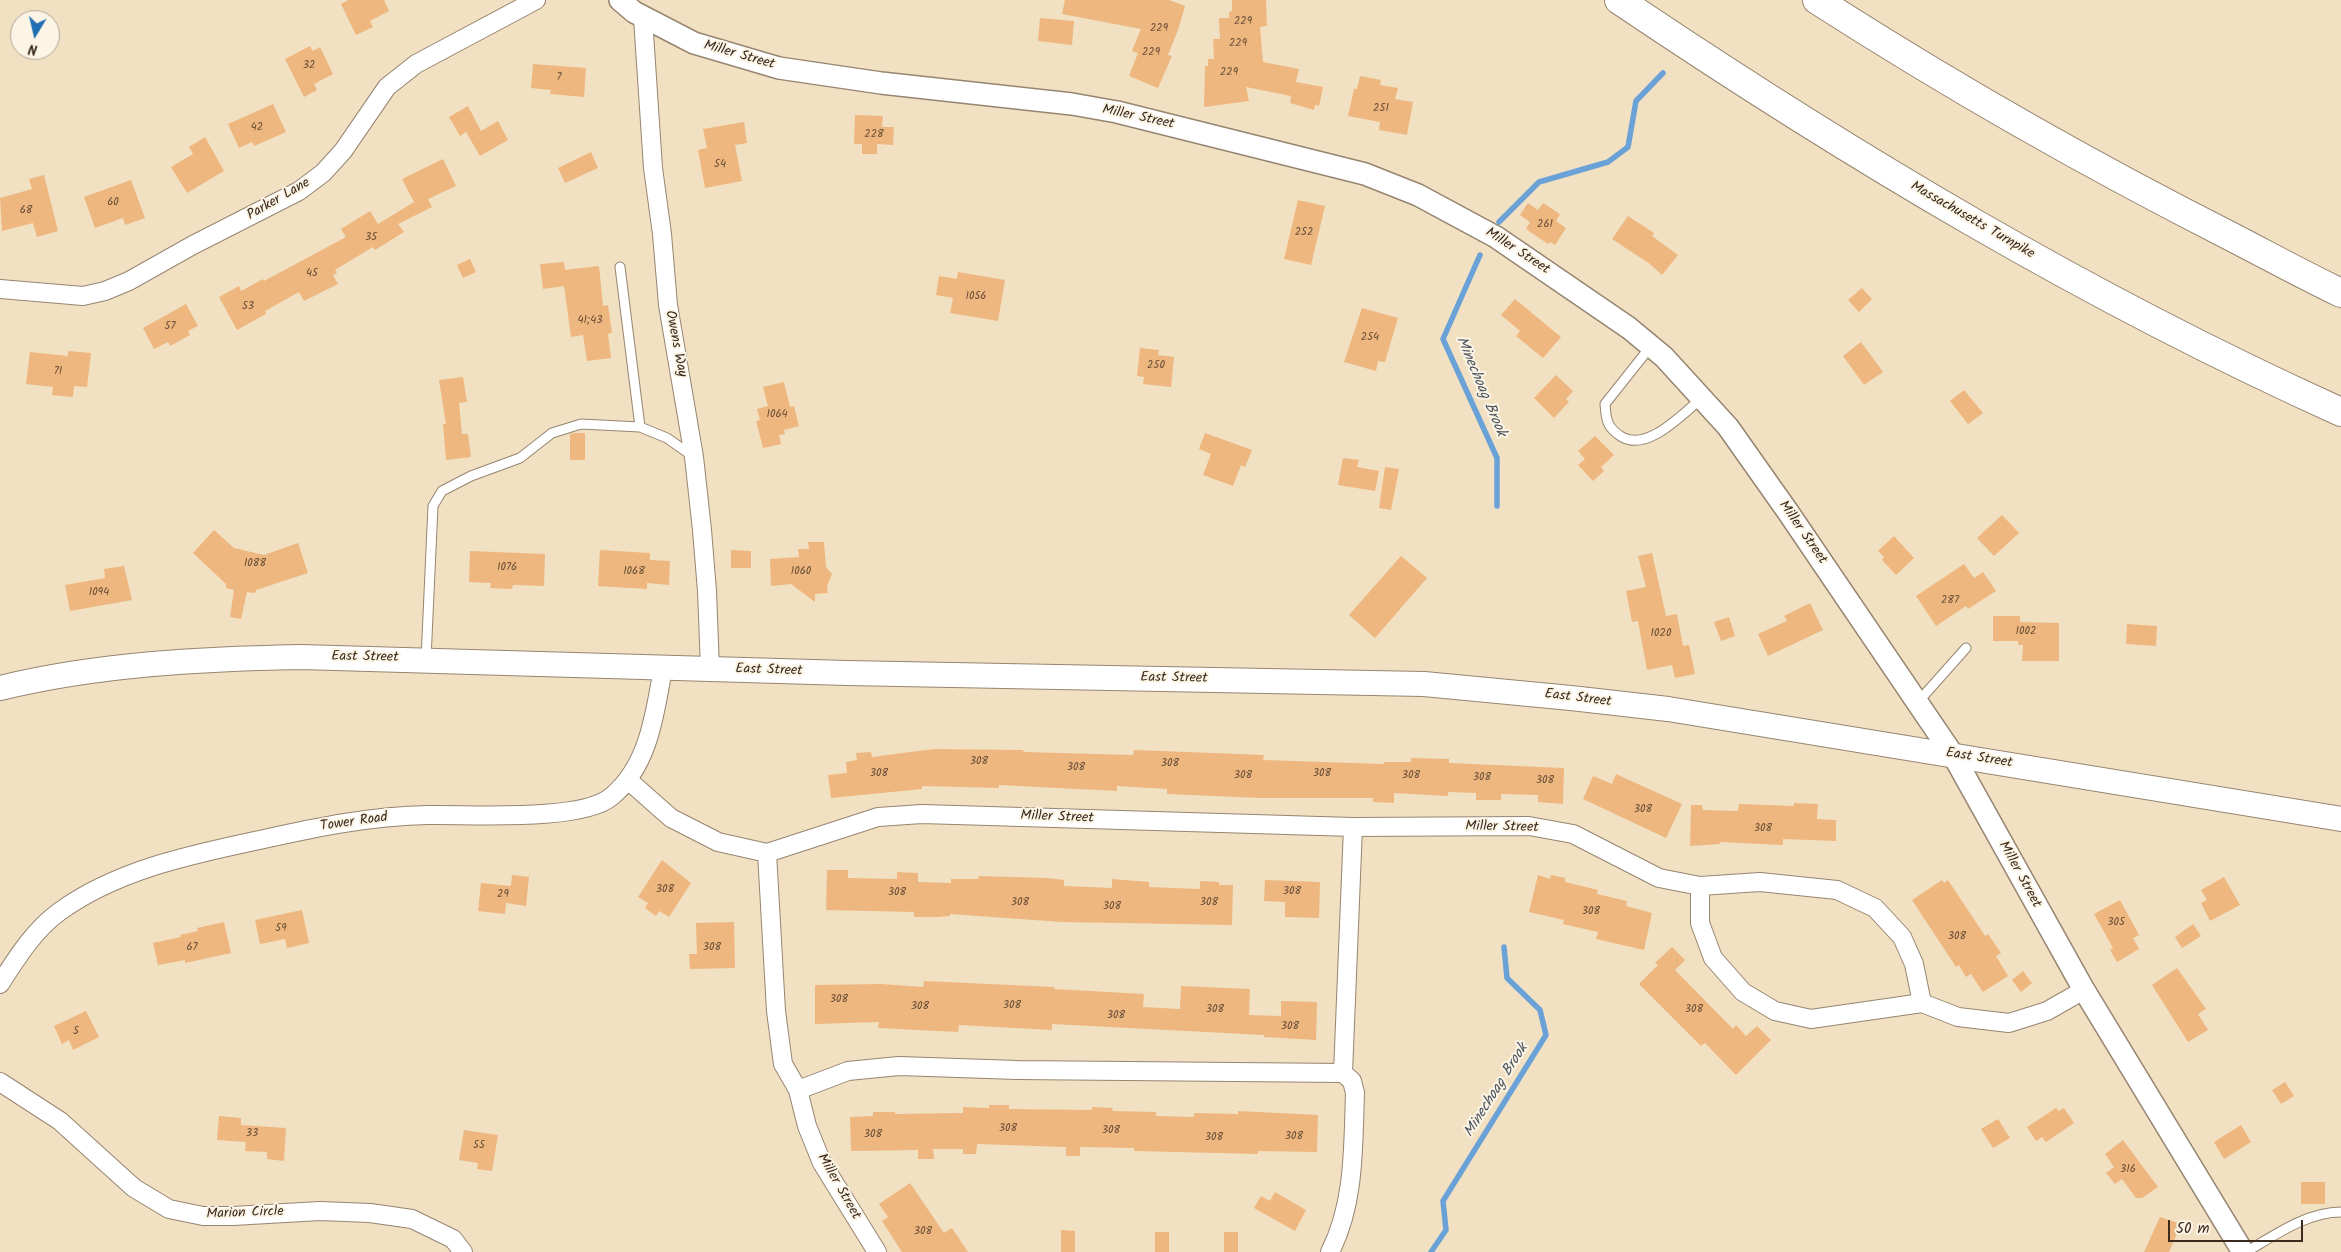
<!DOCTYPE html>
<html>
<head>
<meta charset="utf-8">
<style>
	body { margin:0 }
	#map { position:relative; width:2341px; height:1252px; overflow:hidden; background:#f2e0c2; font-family:Kalam,sans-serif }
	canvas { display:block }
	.north { position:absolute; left:10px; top:10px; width:50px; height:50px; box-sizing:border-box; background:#fcf5e5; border:1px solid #afa495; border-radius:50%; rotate:189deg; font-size:14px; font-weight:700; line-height:20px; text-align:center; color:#3b2a1e }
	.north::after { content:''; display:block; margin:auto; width:18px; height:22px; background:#1f6fb2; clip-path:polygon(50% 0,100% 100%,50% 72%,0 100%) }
	.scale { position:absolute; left:2168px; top:1220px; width:135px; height:22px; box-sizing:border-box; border:2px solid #3b2a1e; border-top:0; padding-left:6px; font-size:15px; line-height:18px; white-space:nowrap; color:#3b2a1e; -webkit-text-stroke:4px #fcf5e5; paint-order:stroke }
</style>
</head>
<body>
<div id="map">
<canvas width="2341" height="1252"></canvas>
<div class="north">N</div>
<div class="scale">50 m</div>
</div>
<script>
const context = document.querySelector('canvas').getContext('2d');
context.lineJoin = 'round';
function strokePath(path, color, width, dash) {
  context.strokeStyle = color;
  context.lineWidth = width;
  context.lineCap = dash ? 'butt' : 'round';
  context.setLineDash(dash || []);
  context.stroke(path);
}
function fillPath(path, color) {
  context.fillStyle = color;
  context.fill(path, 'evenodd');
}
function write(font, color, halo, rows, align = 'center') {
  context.font = font + ' Kalam,sans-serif';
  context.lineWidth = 4;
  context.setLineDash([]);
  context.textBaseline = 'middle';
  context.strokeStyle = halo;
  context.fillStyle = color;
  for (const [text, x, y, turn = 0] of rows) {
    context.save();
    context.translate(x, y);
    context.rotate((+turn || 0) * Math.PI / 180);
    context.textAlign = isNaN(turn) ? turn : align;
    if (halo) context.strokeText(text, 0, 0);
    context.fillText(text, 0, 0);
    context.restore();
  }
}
const stream = new Path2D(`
	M 1499,222 L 1539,182 L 1608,162 L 1628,147 L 1636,101 L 1663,73
	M 1480,255 L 1443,339 L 1497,458 L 1497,506
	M 1431,1252 L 1446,1230 L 1443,1201 L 1546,1035 L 1540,1010 L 1507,978 L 1504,947`);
const building = new Path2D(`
	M 348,0 L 384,0 L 389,11 L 370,21 L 373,27 L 356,35 L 341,4 Z
	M 1065,0 L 1169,0 L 1185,6 L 1178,30 L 1168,55 L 1172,56 L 1158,88 L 1129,76 L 1138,53 L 1132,51 L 1141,29 L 1062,14 Z
	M 1232,0 L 1266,0 L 1267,26 L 1260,27 L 1263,62 L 1299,69 L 1296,82 L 1323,87 L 1319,106 L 1315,105 L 1314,110 L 1290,103 L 1291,96 L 1246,87 L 1249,101 L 1204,107 L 1205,66 L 1208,66 L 1208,59 L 1214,59 L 1213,39 L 1220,39 L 1219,18 L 1229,18 L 1229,12 L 1232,11 Z
	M 1040,18 L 1074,21 L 1072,45 L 1038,41 Z
	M 310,46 L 313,51 L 320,47 L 333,74 L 314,84 L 317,90 L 304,97 L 285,59 Z
	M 533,64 L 586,68 L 584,97 L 550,94 L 551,90 L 531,88 Z
	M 1360,76 L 1381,80 L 1380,85 L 1398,88 L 1395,99 L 1413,102 L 1407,135 L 1379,130 L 1380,122 L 1348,116 L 1354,89 L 1357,89 Z
	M 273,104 L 286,132 L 254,146 L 252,142 L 239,148 L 228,124 Z
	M 468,106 L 481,131 L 498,121 L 508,140 L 480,156 L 466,132 L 460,136 L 449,117 Z
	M 855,115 L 883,116 L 882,127 L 894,127 L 893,145 L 877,144 L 877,154 L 862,154 L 862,144 L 854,144 Z
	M 744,122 L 747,143 L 735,145 L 742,181 L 705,188 L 698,150 L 707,148 L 703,129 Z
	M 205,137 L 224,171 L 187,193 L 171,167 L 193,154 L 189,147 Z
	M 591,152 L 598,168 L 565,183 L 558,168 Z
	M 443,159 L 456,186 L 428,199 L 432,207 L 398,224 L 404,232 L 375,250 L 373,247 L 335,270 L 337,273 L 333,275 L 338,284 L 304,301 L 299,292 L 265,311 L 266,314 L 237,330 L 219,297 L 239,286 L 241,291 L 263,279 L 264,281 L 346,237 L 341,229 L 370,211 L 378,224 L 414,202 L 402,179 Z
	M 44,175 L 58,231 L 37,237 L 33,223 L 2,231 L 0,198 L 32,189 L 29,179 Z
	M 131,180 L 145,218 L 125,225 L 123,218 L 95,228 L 84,197 Z
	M 1298,200 L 1325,206 L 1311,265 L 1284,259 Z
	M 1528,203 L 1538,210 L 1543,203 L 1560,214 L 1556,221 L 1566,228 L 1555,245 L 1550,242 L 1548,244 L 1526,229 L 1530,222 L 1520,215 Z
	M 1628,216 L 1654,233 L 1652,236 L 1678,255 L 1662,275 L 1650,264 L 1612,239 Z
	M 470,259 L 476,272 L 463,278 L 457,265 Z
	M 564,262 L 565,270 L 599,266 L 603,306 L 608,305 L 612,333 L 608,334 L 611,358 L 587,361 L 583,335 L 571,337 L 564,286 L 543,289 L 540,264 Z
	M 958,272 L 1005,280 L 998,321 L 950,313 L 953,298 L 936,295 L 939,276 L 957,279 Z
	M 1862,288 L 1872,299 L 1859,312 L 1848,300 Z
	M 1515,299 L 1561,337 L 1543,358 L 1516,336 L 1520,331 L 1501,315 Z
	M 186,304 L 198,326 L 188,331 L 190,335 L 170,346 L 168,342 L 154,349 L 143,328 Z
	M 1362,308 L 1398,318 L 1385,362 L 1378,361 L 1376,371 L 1344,362 Z
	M 1861,342 L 1883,372 L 1864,385 L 1843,356 Z
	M 1140,348 L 1159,350 L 1158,355 L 1174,357 L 1171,387 L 1143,384 L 1144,377 L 1137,376 Z
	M 68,351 L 91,353 L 87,387 L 74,386 L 73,397 L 52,395 L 53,387 L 26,384 L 30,352 L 68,356 Z
	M 1556,375 L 1573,391 L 1566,399 L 1569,402 L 1554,418 L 1534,398 Z
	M 463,377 L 467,402 L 459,403 L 462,434 L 468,434 L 471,457 L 446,460 L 443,424 L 446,424 L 439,380 Z
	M 784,382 L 790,407 L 794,406 L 799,426 L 784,430 L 785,434 L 779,435 L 781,444 L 763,448 L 756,421 L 760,420 L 757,409 L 768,406 L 763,387 Z
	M 1964,390 L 1983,413 L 1968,424 L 1950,401 Z
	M 575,433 L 585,433 L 585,460 L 570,460 L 570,434 Z
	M 1205,433 L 1252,450 L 1245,467 L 1241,465 L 1233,486 L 1203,475 L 1211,454 L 1199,449 Z
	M 1595,436 L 1614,455 L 1601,467 L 1604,471 L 1593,481 L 1578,465 L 1585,459 L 1578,451 Z
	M 1343,458 L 1359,460 L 1357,467 L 1379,471 L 1375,491 L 1338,485 Z
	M 1385,467 L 1399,469 L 1391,510 L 1379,508 Z
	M 2002,515 L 2019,533 L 1994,556 L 1977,538 Z
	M 214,530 L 234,548 L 264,555 L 298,543 L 308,573 L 256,590 L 255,593 L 247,592 L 241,619 L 230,617 L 234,590 L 226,588 L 226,584 L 193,553 Z
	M 1894,536 L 1914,558 L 1896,575 L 1882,560 L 1884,557 L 1878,551 Z
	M 808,542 L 824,542 L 826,567 L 832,574 L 827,586 L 828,593 L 815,594 L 815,602 L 791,584 L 771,586 L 770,559 L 799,557 L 798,549 L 809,549 Z
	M 600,550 L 650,553 L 650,560 L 670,561 L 669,585 L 647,583 L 647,589 L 598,586 Z
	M 731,550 L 751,551 L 751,568 L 731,568 Z
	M 470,551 L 545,554 L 544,586 L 513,585 L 512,589 L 490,588 L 491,583 L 469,582 Z
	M 1652,553 L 1666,616 L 1677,614 L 1683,646 L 1689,645 L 1695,674 L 1675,678 L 1672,665 L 1647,670 L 1638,621 L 1632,622 L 1626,591 L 1646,587 L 1638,556 Z
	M 1401,556 L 1427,578 L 1375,638 L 1349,615 Z
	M 1964,564 L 1974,578 L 1983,572 L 1996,591 L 1968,609 L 1966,606 L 1936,626 L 1916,596 Z
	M 124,566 L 132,600 L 70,611 L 65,585 L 105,578 L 104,569 Z
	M 1810,603 L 1823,630 L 1768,656 L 1758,634 L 1787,621 L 1784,616 Z
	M 1993,616 L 2020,616 L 2020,622 L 2059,623 L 2059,661 L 2022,661 L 2023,645 L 2018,645 L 2018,641 L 1993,641 Z
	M 1729,617 L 1735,636 L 1721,641 L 1714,622 Z
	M 2127,624 L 2157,626 L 2156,646 L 2126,644 Z
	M 934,749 L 1024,750 L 1023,752 L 1133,755 L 1134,750 L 1264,755 L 1263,760 L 1384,764 L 1384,762 L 1411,762 L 1411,758 L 1449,759 L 1449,763 L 1564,768 L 1563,804 L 1538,802 L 1538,795 L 1501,794 L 1501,800 L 1476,800 L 1476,793 L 1448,792 L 1448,796 L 1394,793 L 1394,803 L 1373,802 L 1373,798 L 1261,798 L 1167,794 L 1167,789 L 1117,786 L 1117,791 L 999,785 L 999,788 L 922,786 L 922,789 L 831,798 L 828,775 L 847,773 L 846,762 L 857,760 L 856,753 L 871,752 L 872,757 Z
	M 1616,774 L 1682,804 L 1666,838 L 1583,799 L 1593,776 L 1612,784 Z
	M 1794,803 L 1818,804 L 1817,819 L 1836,820 L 1836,841 L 1783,839 L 1783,845 L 1720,842 L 1720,844 L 1690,846 L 1691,805 L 1702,805 L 1703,810 L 1738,811 L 1739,804 L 1794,806 Z
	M 662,860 L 691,883 L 669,917 L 659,911 L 656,916 L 645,908 L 648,903 L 638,897 Z
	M 827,870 L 848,870 L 848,878 L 897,879 L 897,872 L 918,873 L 918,882 L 951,883 L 951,879 L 978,879 L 979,876 L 1047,878 L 1064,880 L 1064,886 L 1112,888 L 1112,879 L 1149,882 L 1149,887 L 1200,889 L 1200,881 L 1219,882 L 1219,885 L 1233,885 L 1232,925 L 1062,922 L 950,914 L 950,916 L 937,917 L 914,917 L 914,912 L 826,910 Z
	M 512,875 L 529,877 L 526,906 L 506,903 L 505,914 L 478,911 L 481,883 L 511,886 Z
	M 1538,875 L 1550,879 L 1551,875 L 1565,878 L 1565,882 L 1598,890 L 1597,894 L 1627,901 L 1626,906 L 1652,913 L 1644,950 L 1596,939 L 1598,932 L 1563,924 L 1564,920 L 1529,912 Z
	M 2224,877 L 2240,905 L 2210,921 L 2201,903 L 2207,900 L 2201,890 Z
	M 1265,880 L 1320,882 L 1319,918 L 1285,917 L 1285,902 L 1264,901 Z
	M 1942,880 L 1944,883 L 1948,880 L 1985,936 L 1988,934 L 2001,953 L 1996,956 L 2008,976 L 1983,992 L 1971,974 L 1966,977 L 1959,965 L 1956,967 L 1912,900 Z
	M 2120,900 L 2139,935 L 2133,938 L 2139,949 L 2117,962 L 2110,950 L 2113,948 L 2094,914 Z
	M 302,910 L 309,943 L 287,948 L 285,939 L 260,944 L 255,920 Z
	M 224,922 L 231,953 L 185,963 L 185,960 L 158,965 L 153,943 L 181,937 L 180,935 L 198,931 L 197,928 Z
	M 734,922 L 735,968 L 690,969 L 689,954 L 697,954 L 696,923 Z
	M 2193,924 L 2201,936 L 2182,948 L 2175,937 Z
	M 1672,947 L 1685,960 L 1675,970 L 1733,1029 L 1736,1025 L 1746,1036 L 1757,1026 L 1771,1040 L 1736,1075 L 1705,1043 L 1701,1046 L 1639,984 L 1658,965 L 1655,963 Z
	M 2177,968 L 2206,1009 L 2198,1014 L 2208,1030 L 2188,1042 L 2152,985 Z
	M 2023,971 L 2032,983 L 2021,992 L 2012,980 Z
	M 924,981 L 1054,987 L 1054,989 L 1144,994 L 1143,1007 L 1180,1009 L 1181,986 L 1250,989 L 1249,1015 L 1281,1016 L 1281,1001 L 1317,1002 L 1316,1040 L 1264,1037 L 1264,1035 L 1052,1024 L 1052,1030 L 959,1025 L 958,1032 L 878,1028 L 879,1022 L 815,1024 L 815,985 L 881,984 L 923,987 Z
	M 86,1011 L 99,1037 L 73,1050 L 69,1040 L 62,1044 L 54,1026 Z
	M 2285,1082 L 2294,1096 L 2281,1104 L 2272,1090 Z
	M 989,1105 L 1009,1105 L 1009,1109 L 1092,1110 L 1092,1107 L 1113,1108 L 1112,1111 L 1156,1112 L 1156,1116 L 1194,1117 L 1194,1113 L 1238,1114 L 1238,1111 L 1318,1115 L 1317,1152 L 1258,1151 L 1258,1154 L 1134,1151 L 1134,1148 L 1080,1147 L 1080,1156 L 1066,1156 L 1066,1147 L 977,1144 L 976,1154 L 963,1154 L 963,1149 L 933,1149 L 934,1159 L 918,1159 L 918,1150 L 851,1151 L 850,1117 L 873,1116 L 873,1112 L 895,1112 L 895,1114 L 963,1113 L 963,1107 L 989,1108 Z
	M 2056,1108 L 2059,1111 L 2064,1108 L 2074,1123 L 2046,1142 L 2042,1137 L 2036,1141 L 2027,1127 Z
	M 219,1116 L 241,1118 L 241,1125 L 286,1128 L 284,1161 L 267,1159 L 267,1152 L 245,1151 L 246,1142 L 217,1140 Z
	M 1998,1119 L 2010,1138 L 1993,1148 L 1981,1129 Z
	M 2241,1125 L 2251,1142 L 2224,1159 L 2214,1142 Z
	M 464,1130 L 498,1135 L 492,1171 L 477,1169 L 478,1163 L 459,1160 Z
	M 2123,1140 L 2158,1187 L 2142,1198 L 2136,1198 L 2122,1179 L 2115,1184 L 2106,1173 L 2114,1167 L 2105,1154 Z
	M 2301,1182 L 2325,1182 L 2325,1204 L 2301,1204 Z
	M 910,1183 L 944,1233 L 952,1228 L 968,1252 L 902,1252 L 882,1221 L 888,1217 L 879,1204 Z
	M 1275,1192 L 1306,1210 L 1295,1231 L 1254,1208 L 1261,1196 L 1270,1201 Z
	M 2160,1217 L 2181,1224 L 2169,1252 L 2144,1252 Z
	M 1061,1230 L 1075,1231 L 1075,1252 L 1061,1252 Z
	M 1155,1232 L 1169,1232 L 1169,1252 L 1155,1252 Z
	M 1224,1232 L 1238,1232 L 1238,1252 L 1224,1252 Z`);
const service = new Path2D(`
	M 620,267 L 640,427
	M 1651,346 L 1605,404 C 1606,420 1607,428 1622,437 C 1648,452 1683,413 1702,398
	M 426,659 L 433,506 L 442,491 L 471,476 L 520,458 L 552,433 L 581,424 L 640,427 L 667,438 L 694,457
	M 1918,702 L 1966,648
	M 2246,1252 C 2275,1235 2307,1212 2341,1212`);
const minor = new Path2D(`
	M 643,18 L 653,168 L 662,234 L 668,305 L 694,457 L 702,530 L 707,591 L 710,669
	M 0,289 L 83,296 L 105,291 L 129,281 L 193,245 L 299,191 L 323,173 L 343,151 L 387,87 L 416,64 L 536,0
	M 628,780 L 671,818 L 718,842 L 767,853 L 878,817 L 922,814 L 1353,827 L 1529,826 L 1573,834 L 1659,878 L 1700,886 L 1760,882 L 1837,890 L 1875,908 L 1902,937 L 1914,964 L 1922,1003
	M 767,853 L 776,1011 L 783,1064 L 798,1090 L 848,1071 L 899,1066 L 1017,1070 L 1343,1073 L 1353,827
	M 1700,886 L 1700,923 L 1713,958 L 1743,992 L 1775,1011 L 1811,1019 L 1922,1003 L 1958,1017 L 2009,1023 L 2047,1011 L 2084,990
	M 0,984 C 16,959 34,930 59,912 C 118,869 194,854 264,839 C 318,827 372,816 428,815 C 470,814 580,822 611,797 C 649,766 655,713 663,668
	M 0,1082 L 60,1121 L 134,1188 L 169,1209 L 203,1216 L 233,1216 L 320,1211 L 370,1213 L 412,1219 L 453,1239 L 463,1252
	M 798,1090 L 807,1126 L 822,1163 L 877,1252
	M 1330,1252 C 1355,1203 1353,1147 1355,1093 L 1352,1081 L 1343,1073`);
const tertiary = new Path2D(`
	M 620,0 L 634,12 L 694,43 L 779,68 L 881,83 L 1072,104 L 1117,112 L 1365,174 L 1418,195 L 1496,237 L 1629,328 L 1664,357 L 1728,427 L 1788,512 L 1953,755 L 2084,990 L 2243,1252`);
const secondary = new Path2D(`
	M 0,688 C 99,664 200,659 301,657 L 847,673 L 1424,684 L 1571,698 L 1668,709 L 2341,819`);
const motorway = new Path2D(`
	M 1619,0 C 1849,155 2088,298 2341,412
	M 1817,0 C 1951,86 2088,164 2230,236 C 2267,255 2303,275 2341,293`);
const numberNames = [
	["229",1243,22],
	["229",1159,29],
	["229",1238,44],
	["229",1151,53],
	["32",309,66],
	["229",1229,73],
	["7",559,78],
	["251",1381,109],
	["42",257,128],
	["228",874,135],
	["54",720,165],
	["60",113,203],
	["68",26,211],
	["261",1545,225],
	["252",1304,233],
	["35",371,238],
	["45",312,274],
	["1056",976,297],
	["53",248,307],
	["41;43",590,321],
	["57",170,327],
	["254",1370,338],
	["250",1156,366],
	["71",58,372],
	["1064",777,415],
	["1088",255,564],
	["1076",507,568],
	["1068",634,572],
	["1060",801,572],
	["1094",99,593],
	["287",1950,601],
	["1002",2026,632],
	["1020",1661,634],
	["308",979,762],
	["308",1170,764],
	["308",1076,768],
	["308",879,774],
	["308",1322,774],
	["308",1243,776],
	["308",1411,776],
	["308",1482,778],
	["308",1545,781],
	["308",1643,810],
	["308",1763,829],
	["308",665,890],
	["308",1292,892],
	["308",897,893],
	["29",503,895],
	["308",1020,903],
	["308",1209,903],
	["308",1112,907],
	["308",1591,912],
	["305",2116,923],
	["59",281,929],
	["308",1957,937],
	["67",192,948],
	["308",712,948],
	["308",839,1000],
	["308",1012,1006],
	["308",920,1007],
	["308",1215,1010],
	["308",1694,1010],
	["308",1116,1016],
	["308",1290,1027],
	["5",76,1032],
	["308",1008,1129],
	["308",1111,1131],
	["33",252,1134],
	["308",873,1135],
	["308",1294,1137],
	["308",1214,1138],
	["55",479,1146],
	["316",2128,1170],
	["308",923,1232]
];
const streetNames = [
	["Miller Street",739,56,16],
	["Miller Street",1138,118,12],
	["Parker Lane",279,200,-30],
	["Massachusetts Turnpike",1972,221,30],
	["Miller Street",1517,252,33],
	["Owens Way",675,344,79],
	["Miller Street",1802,533,55],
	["East Street",365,658,1],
	["East Street",769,671,2],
	["East Street",1174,679,1],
	["East Street",1578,699,7],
	["East Street",1979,759,9],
	["Miller Street",1057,818,2],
	["Tower Road",354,823,-8],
	["Miller Street",1502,828,1],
	["Miller Street",2019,875,61],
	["Miller Street",838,1187,60],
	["Marion Circle",245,1214,-2]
];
const waterNames = [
	["Minechoag Brook",1480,387,67],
	["Minechoag Brook",1497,1091,-58]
];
strokePath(stream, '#6aa2d8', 5.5);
fillPath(building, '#edb77f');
strokePath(service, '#968570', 11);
strokePath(minor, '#968570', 20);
strokePath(tertiary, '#968570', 24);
strokePath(secondary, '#968570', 26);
strokePath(motorway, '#968570', 30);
strokePath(service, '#fff', 9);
strokePath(minor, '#fff', 18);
strokePath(tertiary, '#fff', 21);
strokePath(secondary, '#fff', 24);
strokePath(motorway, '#fff', 28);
write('11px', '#684d36', null, numberNames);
write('14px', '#3b2a1e', '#fcf5e5', streetNames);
write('italic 15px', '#4b545f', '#fcf5e5', waterNames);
</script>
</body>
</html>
